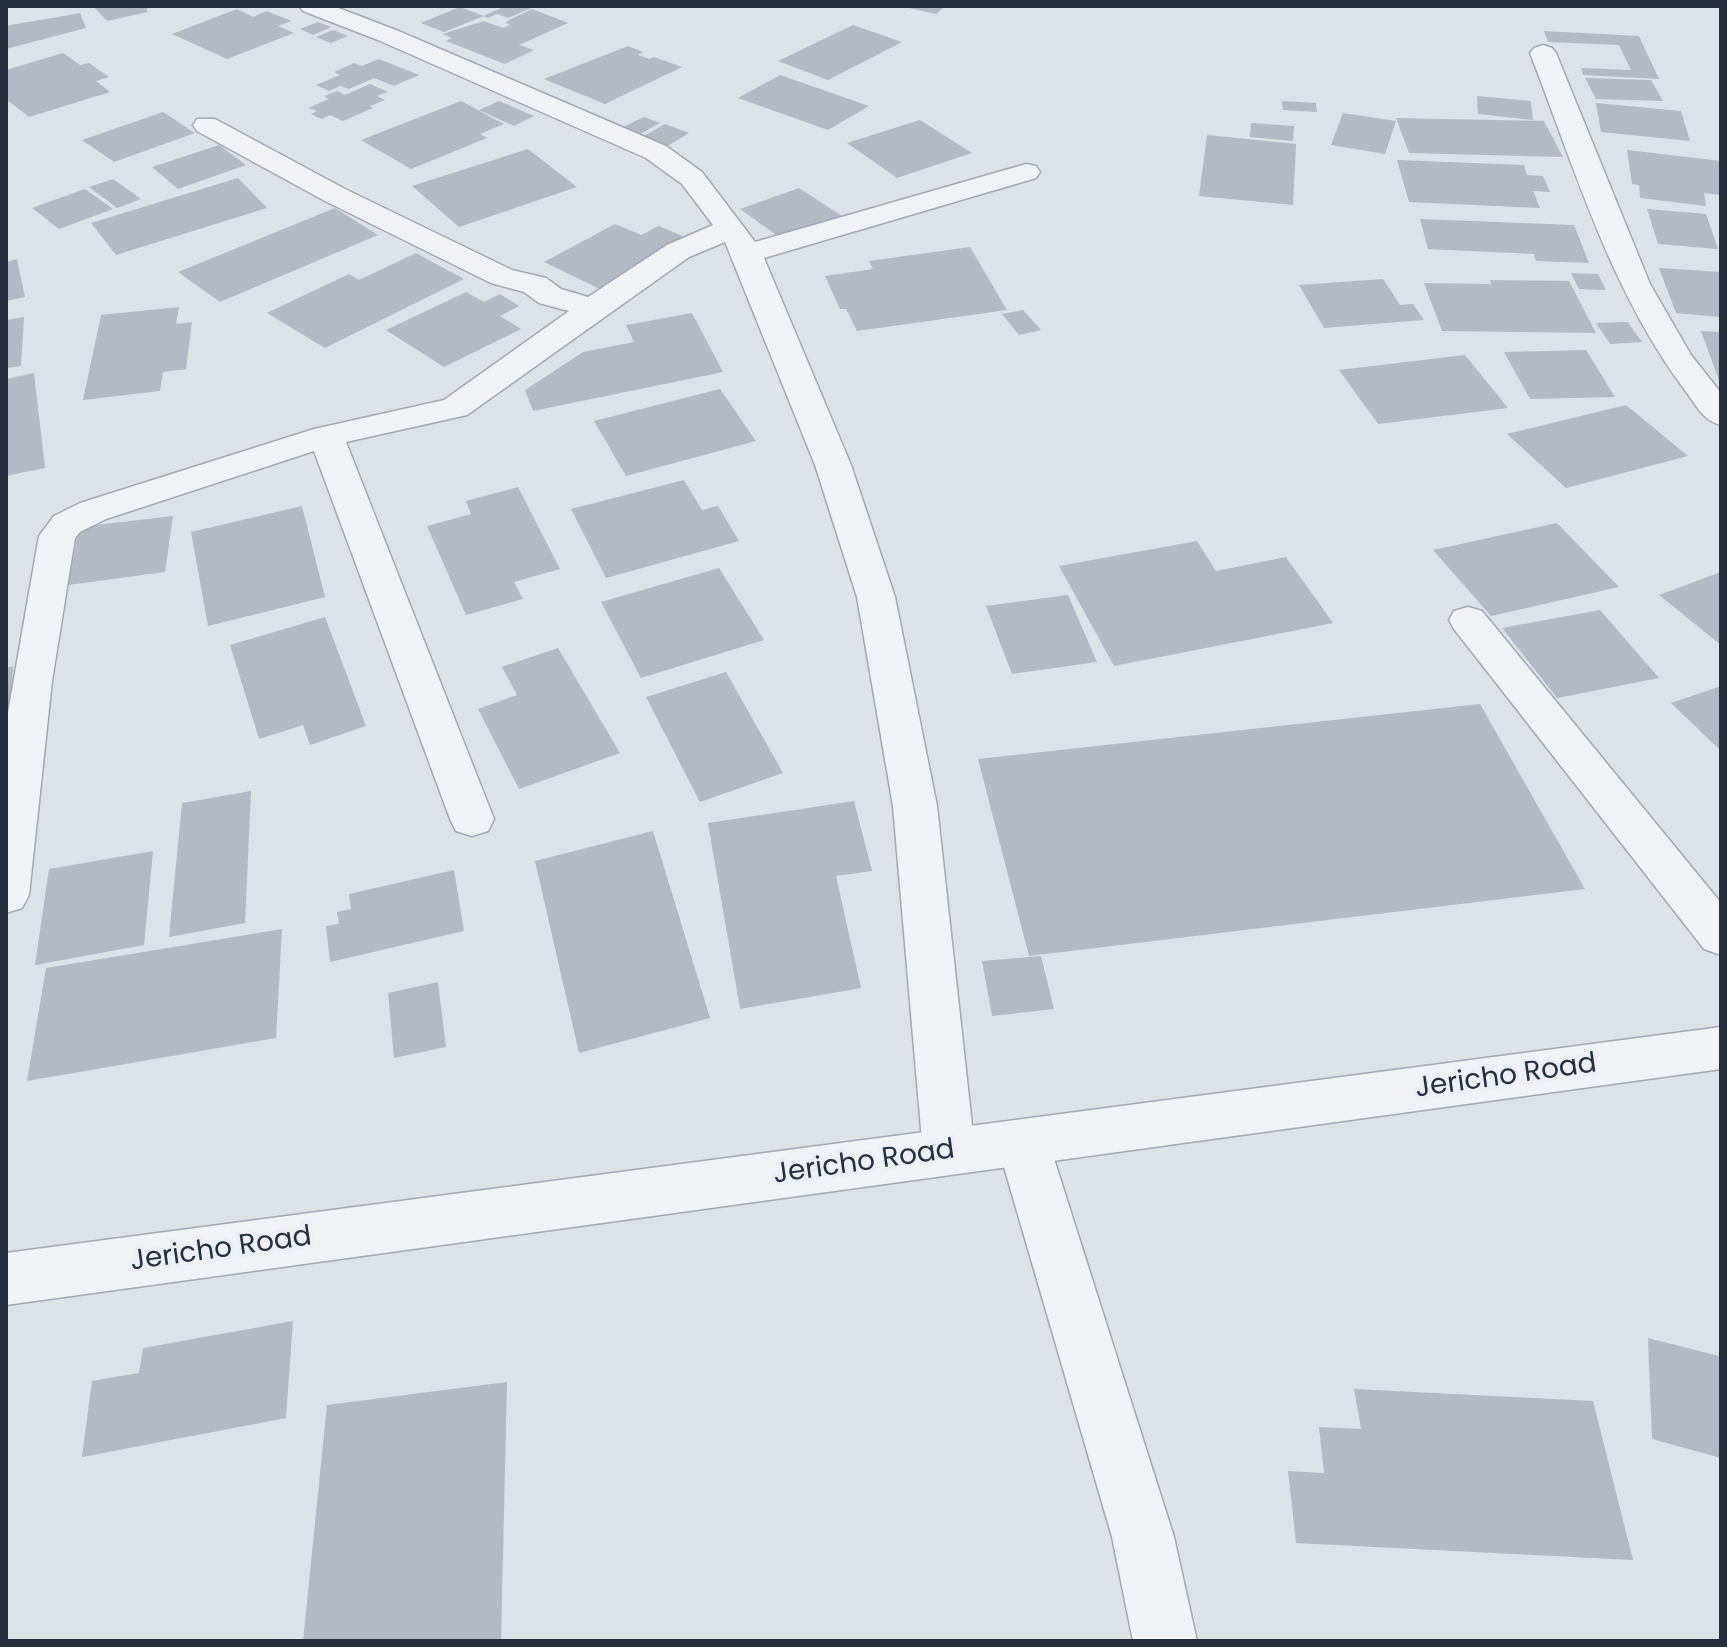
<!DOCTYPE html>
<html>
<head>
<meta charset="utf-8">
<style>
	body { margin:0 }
	#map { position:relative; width:1727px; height:1647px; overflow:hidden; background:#dde1e8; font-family:Poppins,sans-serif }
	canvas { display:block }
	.frame { position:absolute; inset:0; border:8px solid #252f3f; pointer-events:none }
</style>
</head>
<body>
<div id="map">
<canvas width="1727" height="1647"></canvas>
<div class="frame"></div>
</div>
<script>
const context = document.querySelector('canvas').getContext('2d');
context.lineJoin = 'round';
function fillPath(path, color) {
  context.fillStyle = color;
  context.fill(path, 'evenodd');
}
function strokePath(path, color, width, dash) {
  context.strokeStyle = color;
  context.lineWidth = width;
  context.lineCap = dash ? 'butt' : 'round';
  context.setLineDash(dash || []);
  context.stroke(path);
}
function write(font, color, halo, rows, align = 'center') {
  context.font = font + ' Poppins,sans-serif';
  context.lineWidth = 8;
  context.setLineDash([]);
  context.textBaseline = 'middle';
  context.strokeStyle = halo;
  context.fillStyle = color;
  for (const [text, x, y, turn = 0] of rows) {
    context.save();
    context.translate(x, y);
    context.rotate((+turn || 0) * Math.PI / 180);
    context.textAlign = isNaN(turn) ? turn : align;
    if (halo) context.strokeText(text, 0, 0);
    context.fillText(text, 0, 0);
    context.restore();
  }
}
const building = new Path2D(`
	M 93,6 L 152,6 L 152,7 L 146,9 L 148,12 L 107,21 Z
	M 506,6 L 536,6 L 508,18 L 497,14 L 488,18 L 483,16 Z
	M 900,6 L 945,6 L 936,14 Z
	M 460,7 L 484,16 L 444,32 L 421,23 Z
	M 237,9 L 253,17 L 267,11 L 291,21 L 278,26 L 294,33 L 227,59 L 172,34 Z
	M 532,9 L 568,23 L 519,45 L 534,50 L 505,64 L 446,41 L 452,38 L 442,34 L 484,21 L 503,28 L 510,25 L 506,23 L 509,20 Z
	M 80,13 L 86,28 L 6,49 L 6,26 Z
	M 318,22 L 331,27 L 313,35 L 300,29 Z
	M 853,25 L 902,42 L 828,80 L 778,61 Z
	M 333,30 L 348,36 L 331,43 L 316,37 Z
	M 1544,31 L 1639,36 L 1659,79 L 1583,75 L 1581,68 L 1631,70 L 1619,45 L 1548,42 Z
	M 628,46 L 643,52 L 638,55 L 649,59 L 654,57 L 682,67 L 605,104 L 544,79 Z
	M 63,53 L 80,65 L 89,63 L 109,77 L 96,81 L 110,92 L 29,117 L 6,99 L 6,70 Z
	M 379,59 L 419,75 L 394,86 L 374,78 L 349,89 L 340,86 L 329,91 L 316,85 L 340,75 L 334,72 L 354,63 L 362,66 Z
	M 780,75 L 869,106 L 828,130 L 738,98 Z
	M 1585,78 L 1651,80 L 1663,101 L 1596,99 Z
	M 370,84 L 388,92 L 377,96 L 385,100 L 370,106 L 373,108 L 343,121 L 330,115 L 322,119 L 311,114 L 317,111 L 308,108 L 329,99 L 324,96 L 337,91 L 345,95 Z
	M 1477,96 L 1531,101 L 1533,120 L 1478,114 Z
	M 461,101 L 504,124 L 480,134 L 487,138 L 411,169 L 361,140 Z
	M 499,101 L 534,116 L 514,126 L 479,110 Z
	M 1282,101 L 1316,103 L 1317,112 L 1283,110 Z
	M 1596,103 L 1681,111 L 1690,141 L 1601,132 Z
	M 163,112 L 195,133 L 114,162 L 82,140 Z
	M 1343,113 L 1396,121 L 1385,154 L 1331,145 Z
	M 644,117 L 660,123 L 640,134 L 623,127 Z
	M 1396,118 L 1544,121 L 1563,157 L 1409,153 Z
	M 920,120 L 972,153 L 897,178 L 847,143 Z
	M 1251,123 L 1294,126 L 1293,141 L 1250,137 Z
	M 665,124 L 689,133 L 666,147 L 642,137 Z
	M 1207,135 L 1296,144 L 1293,205 L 1199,196 Z
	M 219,145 L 246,165 L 178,189 L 152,167 Z
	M 528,149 L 577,187 L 459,227 L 412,186 Z
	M 1627,150 L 1721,161 L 1721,195 L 1704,193 L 1706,206 L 1640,198 L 1639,185 L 1632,184 Z
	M 1397,160 L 1524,165 L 1527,175 L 1543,176 L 1550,192 L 1533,191 L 1540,208 L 1409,202 Z
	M 238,178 L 267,208 L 116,255 L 91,223 Z
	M 113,179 L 141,199 L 117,208 L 89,187 Z
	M 799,188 L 842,216 L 782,239 L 740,209 Z
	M 85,189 L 113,209 L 59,229 L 32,208 Z
	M 335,208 L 378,235 L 220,302 L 178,272 Z
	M 1647,209 L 1706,214 L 1718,249 L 1658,244 Z
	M 1420,219 L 1574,225 L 1589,263 L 1536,261 L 1534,254 L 1428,249 Z
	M 615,224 L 641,235 L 659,226 L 689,239 L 600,289 L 544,262 Z
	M 970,247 L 1007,310 L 857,331 L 846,309 L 840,309 L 825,276 L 873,269 L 869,261 Z
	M 416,253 L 464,279 L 325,348 L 267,313 L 349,274 L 359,280 Z
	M 17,259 L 25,297 L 6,301 L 6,262 Z
	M 1659,268 L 1721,272 L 1721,317 L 1676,313 Z
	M 1571,273 L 1598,274 L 1606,290 L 1579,289 Z
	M 1383,279 L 1400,305 L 1413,304 L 1424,320 L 1324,328 L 1299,285 Z
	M 1490,280 L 1569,281 L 1596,333 L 1442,331 L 1424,283 L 1491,284 Z
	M 466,292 L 484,302 L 500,294 L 519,306 L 500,316 L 521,329 L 444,367 L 386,330 Z
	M 179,307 L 176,324 L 192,322 L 186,369 L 163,372 L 160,391 L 83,400 L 101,315 Z
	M 1023,310 L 1041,330 L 1019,335 L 1002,314 Z
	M 692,313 L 723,372 L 533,411 L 525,390 L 583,352 L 634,342 L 626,325 Z
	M 24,317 L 21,366 L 6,368 L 6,320 Z
	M 1628,322 L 1642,342 L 1610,344 L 1596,323 Z
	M 1701,331 L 1721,332 L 1721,386 Z
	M 1586,350 L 1615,397 L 1530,399 L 1504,352 Z
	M 1465,355 L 1508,408 L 1378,424 L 1339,370 Z
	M 34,373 L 45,468 L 6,476 L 6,379 Z
	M 720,389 L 756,441 L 626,476 L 594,421 Z
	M 1626,405 L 1688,456 L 1566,488 L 1507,434 Z
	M 684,480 L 702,510 L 718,506 L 739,541 L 606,578 L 571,509 Z
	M 518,487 L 560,569 L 514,582 L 523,599 L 466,615 L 427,526 L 471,514 L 466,501 Z
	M 302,506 L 325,597 L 208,626 L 191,532 Z
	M 173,516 L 165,572 L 68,585 L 79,527 Z
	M 1557,523 L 1619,587 L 1491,616 L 1433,550 Z
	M 1197,541 L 1216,571 L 1286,557 L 1333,623 L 1114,666 L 1059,566 Z
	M 719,568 L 764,640 L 641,678 L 601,602 Z
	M 1721,572 L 1721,645 L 1659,595 Z
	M 1068,595 L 1097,662 L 1012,674 L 986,606 Z
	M 1600,610 L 1659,678 L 1557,698 L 1502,628 Z
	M 325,617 L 366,726 L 310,745 L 303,725 L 259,739 L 230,645 Z
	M 558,648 L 620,753 L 519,789 L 478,709 L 517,695 L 502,667 Z
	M 13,666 L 8,733 L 6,733 L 6,668 Z
	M 726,672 L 783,773 L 700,802 L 646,697 Z
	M 1721,686 L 1721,751 L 1671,703 Z
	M 1480,704 L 1585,889 L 1029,956 L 978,759 Z
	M 251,791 L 245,923 L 169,937 L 182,803 Z
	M 854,801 L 872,871 L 836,876 L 861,988 L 740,1009 L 708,823 Z
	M 653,831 L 710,1018 L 579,1053 L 535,861 Z
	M 153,851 L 144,945 L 35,965 L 49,869 Z
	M 454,870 L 464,931 L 330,962 L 326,926 L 339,924 L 337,912 L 351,909 L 349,894 Z
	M 282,929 L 276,1038 L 27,1081 L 46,968 Z
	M 1041,956 L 1054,1009 L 992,1016 L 982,961 Z
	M 438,982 L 446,1047 L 394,1058 L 388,993 Z
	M 293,1321 L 286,1418 L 82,1457 L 92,1381 L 139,1373 L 143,1348 Z
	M 1648,1338 L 1719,1356 L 1721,1458 L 1652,1439 Z
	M 507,1382 L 501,1641 L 303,1641 L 327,1405 Z
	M 1354,1389 L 1593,1401 L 1633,1560 L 1296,1543 L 1288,1471 L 1324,1473 L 1319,1427 L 1361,1429 Z`);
const minor = new Path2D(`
	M 299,6 L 333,6 L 396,30 L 666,146 L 702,172 L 755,242 L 1026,164 L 1036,166 L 1040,172 L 1036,178 L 764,258 L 851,465 L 895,597 L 937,806 L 975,1152 L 967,1168 L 949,1175 L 931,1168 L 923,1152 L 893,806 L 857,597 L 815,465 L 725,242 L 689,257 L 467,415 L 346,442 L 494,819 L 488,831 L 472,836 L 456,831 L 450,819 L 314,451 L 106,519 L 80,532 L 75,538 L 52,681 L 29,895 L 22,908 L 6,913 L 6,724 L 39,536 L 54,516 L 80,503 L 314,429 L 444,400 L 569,311 L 539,303 L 524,292 L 491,283 L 325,201 L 197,131 L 193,125 L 197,119 L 215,119 L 345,189 L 512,270 L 546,278 L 561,289 L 588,297 L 667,245 L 713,225 L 682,184 L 646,158 L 378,40 L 303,11 Z
	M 1543,45 L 1552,48 L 1556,53 L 1650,284 L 1691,355 L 1721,393 L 1721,425 C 1704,421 1697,407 1687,393 C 1611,293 1575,169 1530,53 L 1534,48 Z
	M 1468,607 L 1482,611 L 1721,903 L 1721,955 L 1704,949 L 1454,629 L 1449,620 L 1454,611 Z
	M 1023,1120 L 1041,1127 L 1049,1143 L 1174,1537 L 1197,1641 L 1133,1641 L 1112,1537 L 997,1143 L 1005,1127 Z`);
const tertiary = new Path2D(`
	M 1721,1027 L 1721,1069 L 6,1305 L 6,1253 Z`);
const streetNames = [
	["Jericho Road",1506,1077,-8],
	["Jericho Road",864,1163,-8],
	["Jericho Road",221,1250,-8]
];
fillPath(building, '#b3bac5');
strokePath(minor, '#a2a8b2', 3);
strokePath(tertiary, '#a2a8b2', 3);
fillPath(minor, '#f0f2f6');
fillPath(tertiary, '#f0f2f6');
write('28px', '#252f3f', '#ecf0f6', streetNames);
</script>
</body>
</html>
